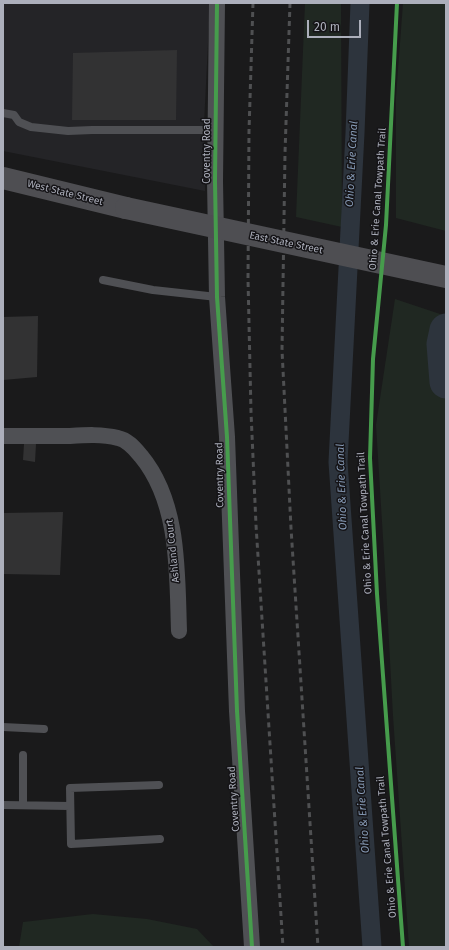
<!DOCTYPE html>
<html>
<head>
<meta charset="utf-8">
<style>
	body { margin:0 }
	#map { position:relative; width:449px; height:950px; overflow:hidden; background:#1a1a1b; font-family:"Fira Sans",sans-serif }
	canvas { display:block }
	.frame { position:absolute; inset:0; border:4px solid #acafbb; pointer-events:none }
	.scale { position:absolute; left:307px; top:20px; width:54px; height:18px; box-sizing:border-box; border:2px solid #acafbb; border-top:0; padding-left:5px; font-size:12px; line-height:14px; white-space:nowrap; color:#acafbb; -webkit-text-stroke:3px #151417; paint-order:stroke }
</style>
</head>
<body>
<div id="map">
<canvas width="449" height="950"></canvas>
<div class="frame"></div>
<div class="scale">20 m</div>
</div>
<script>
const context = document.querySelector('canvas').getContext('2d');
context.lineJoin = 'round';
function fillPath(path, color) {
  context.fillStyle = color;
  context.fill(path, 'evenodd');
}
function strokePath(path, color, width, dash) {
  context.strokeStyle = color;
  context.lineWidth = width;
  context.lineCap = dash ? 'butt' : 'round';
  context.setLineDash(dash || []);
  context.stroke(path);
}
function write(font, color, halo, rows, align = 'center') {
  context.font = font + ' "Fira Sans",sans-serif';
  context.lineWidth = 3;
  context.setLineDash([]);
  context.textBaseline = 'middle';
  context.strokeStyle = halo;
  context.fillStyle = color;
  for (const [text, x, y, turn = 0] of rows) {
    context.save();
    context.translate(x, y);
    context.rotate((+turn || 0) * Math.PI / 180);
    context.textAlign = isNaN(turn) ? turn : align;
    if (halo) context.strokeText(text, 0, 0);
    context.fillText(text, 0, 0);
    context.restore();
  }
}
const built = new Path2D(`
	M 3,3 L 210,3 L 204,124 L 205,191 L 3,151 Z`);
const green = new Path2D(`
	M 305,3 L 341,3 L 342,227 L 296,217 Z
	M 403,3 L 446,3 L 446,231 L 396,218 L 396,97 Z
	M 395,299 L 446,316 L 446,947 L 409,947 L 393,716 L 386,586 L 376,425 Z
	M 93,914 L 147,919 L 197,929 L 214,947 L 19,947 L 23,922 Z`);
const canal = new Path2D(`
	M 360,3 L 355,133 L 338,462 L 372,947`);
const river = new Path2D(`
	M 446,330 L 443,344 L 446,382`);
const building = new Path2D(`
	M 177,50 L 176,120 L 72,120 L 73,53 Z
	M 38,316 L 37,377 L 3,380 L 3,317 Z
	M 24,444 L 36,444 L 35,462 L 23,460 Z
	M 63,512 L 60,575 L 3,574 L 3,513 Z`);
const service = new Path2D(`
	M 3,113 L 14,115 L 19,122 L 31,127 L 68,131 L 92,130 L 215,130
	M 103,280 L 153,290 L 217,297
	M 3,727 L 44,729
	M 159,785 L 70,788 L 71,844 L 160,839
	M 3,805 L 70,806
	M 23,805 L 23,755`);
const minor = new Path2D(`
	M 217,3 L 215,181 L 217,297 L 227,437 L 237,711 L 252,947
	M 3,436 C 25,436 48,436 70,436 C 86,435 102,434 118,438 C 128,440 135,449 141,456 C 180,503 177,574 179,631`);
const secondary = new Path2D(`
	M 3,178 L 126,208`);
const rail = new Path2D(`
	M 253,3 L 249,131 L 248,279 L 251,412 L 256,525 L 283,947
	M 290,3 L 285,153 L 282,350 L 291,528 L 318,947`);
const secondaryBridge = new Path2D(`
	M 126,208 L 446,277`);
const cycleway = new Path2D(`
	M 217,3 L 215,181 L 217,297 L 227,437 L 237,711 L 252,947
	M 397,3 L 386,225 L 373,359 L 370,458 L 377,594 L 403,947`);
const streetNames = [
	["Coventry Road",207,151,-90],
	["West State Street",65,193,14],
	["Ohio & Erie Canal Towpath Trail",378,199,-86],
	["East State Street",286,243,12],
	["Coventry Road",220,475,-91],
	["Ohio & Erie Canal Towpath Trail",365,523,-93],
	["Ashland Court",173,551,-96],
	["Coventry Road",234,799,-94],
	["Ohio & Erie Canal Towpath Trail",387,847,-95]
];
const waterNames = [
	["Ohio & Erie Canal",352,164,-87],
	["Ohio & Erie Canal",342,487,-92],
	["Ohio & Erie Canal",363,810,-94]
];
fillPath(built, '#242427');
fillPath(green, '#202822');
strokePath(canal, '#2d343d', 19);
strokePath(river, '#2d343d', 33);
fillPath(building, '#323233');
strokePath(service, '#4f5054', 8);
strokePath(minor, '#4f5054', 16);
strokePath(secondary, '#4e4e52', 22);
strokePath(rail, '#4f5052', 3, [5, 4]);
strokePath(secondaryBridge, '#4e4e52', 22);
strokePath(cycleway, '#469c4c', 4);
write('10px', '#acafbb', '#151417', streetNames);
write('italic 11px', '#8599b4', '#151417', waterNames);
</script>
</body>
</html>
